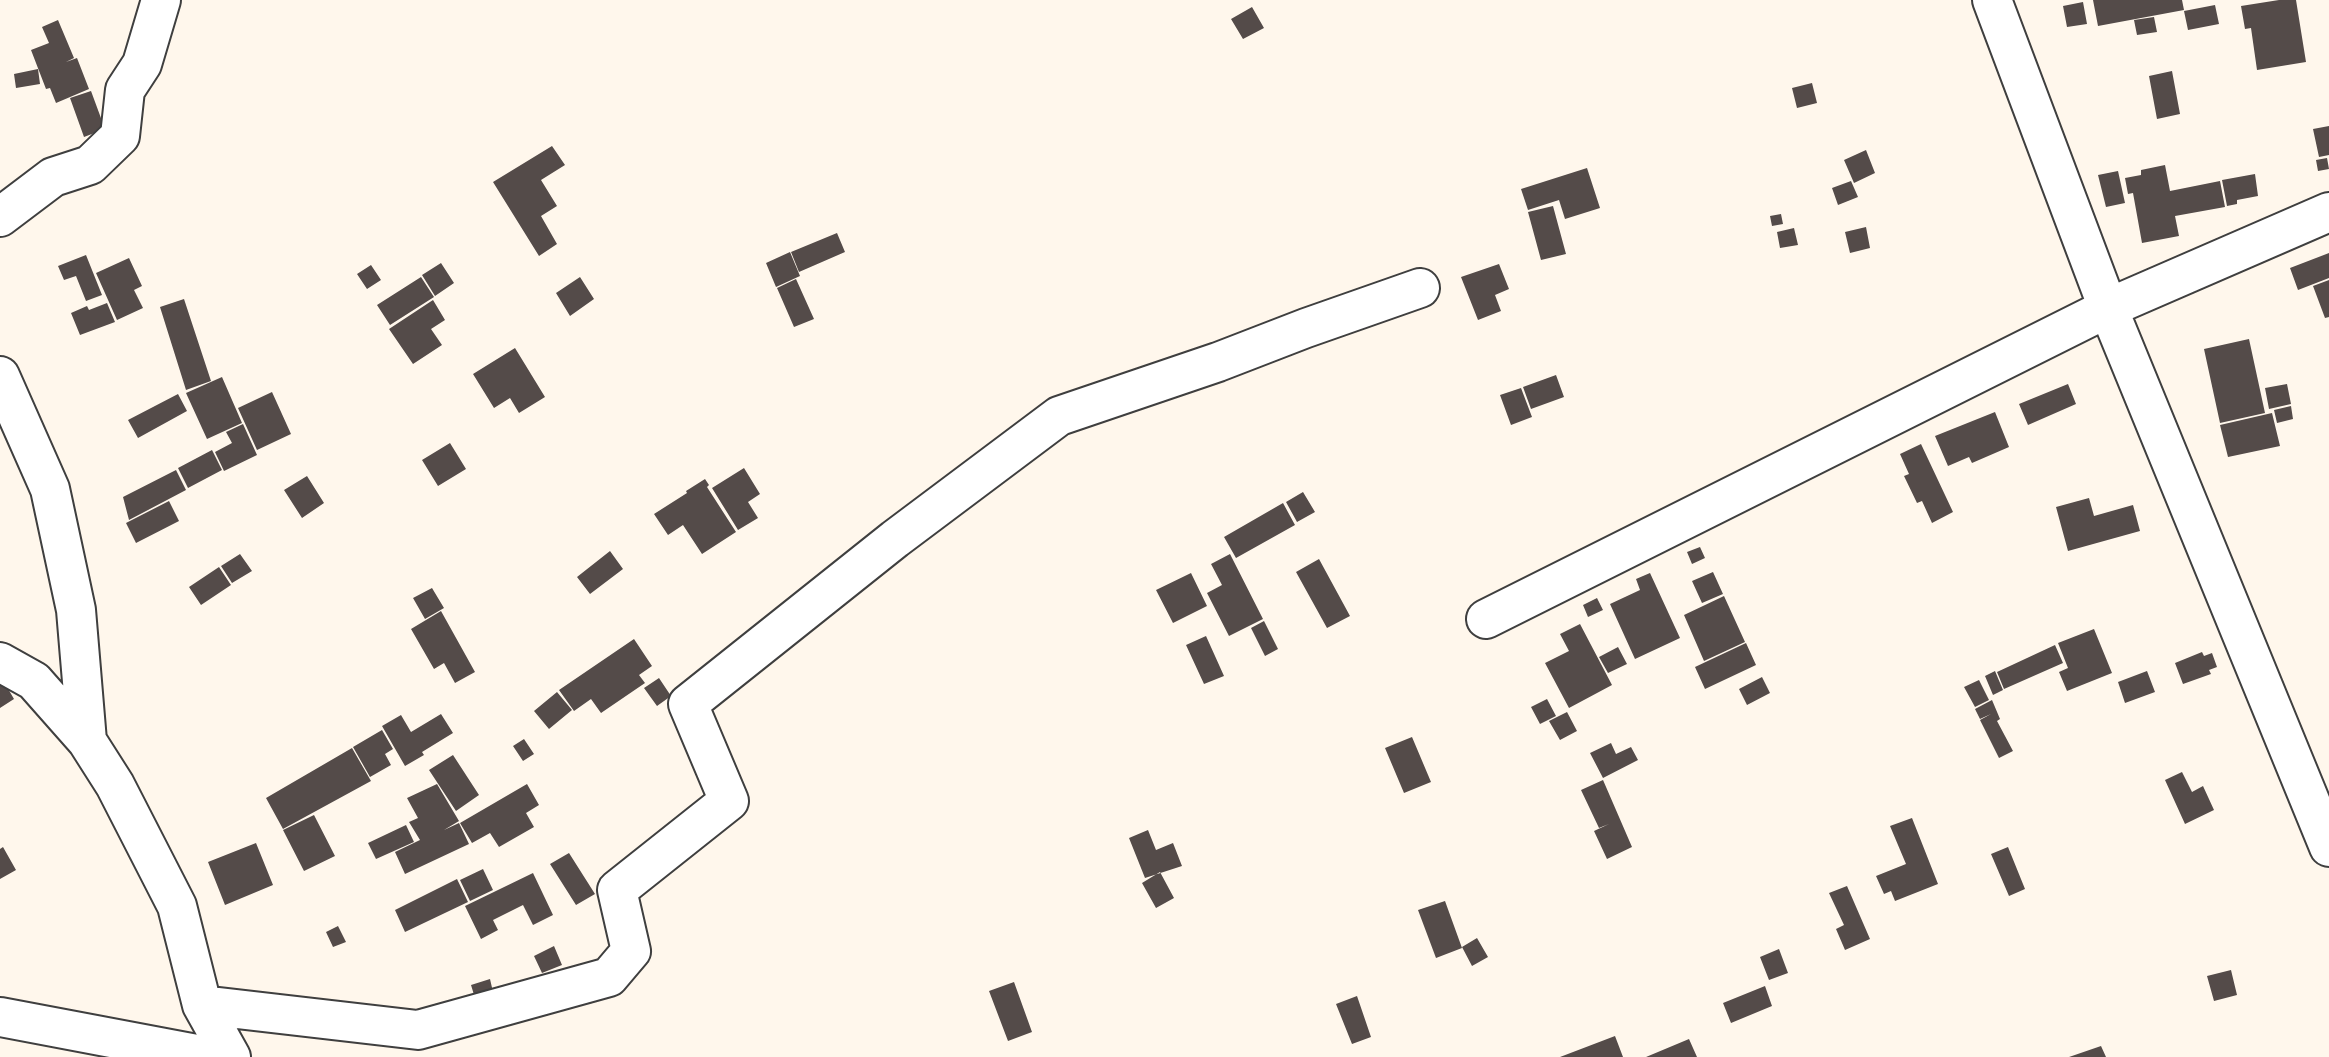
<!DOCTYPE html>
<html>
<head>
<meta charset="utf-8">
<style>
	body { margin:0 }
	canvas { display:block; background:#fff7ec }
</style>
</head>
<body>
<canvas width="2329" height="1057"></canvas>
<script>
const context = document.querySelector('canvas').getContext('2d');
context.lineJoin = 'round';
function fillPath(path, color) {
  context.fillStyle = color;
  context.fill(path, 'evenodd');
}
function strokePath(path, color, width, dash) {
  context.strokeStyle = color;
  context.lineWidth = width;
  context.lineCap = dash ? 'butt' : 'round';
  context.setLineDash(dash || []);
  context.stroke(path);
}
const building = new Path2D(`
	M 2093,0 L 2182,0 L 2184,10 L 2098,26 Z
	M 2279,0 L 2296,0 L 2306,62 L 2257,70 L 2251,28 L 2245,29 L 2241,6 Z
	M 2083,2 L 2087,24 L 2067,27 L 2063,6 Z
	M 2215,5 L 2219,24 L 2188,30 L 2184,11 Z
	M 1252,7 L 1264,28 L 1243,39 L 1231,19 Z
	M 2154,17 L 2157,32 L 2137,35 L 2134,20 Z
	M 58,20 L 74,58 L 66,62 L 77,58 L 89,89 L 56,103 L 50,88 L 46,89 L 31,50 L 49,43 L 42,27 Z
	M 38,69 L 40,84 L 16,88 L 14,74 Z
	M 2172,71 L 2180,114 L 2157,119 L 2149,76 Z
	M 1812,83 L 1817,103 L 1797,108 L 1792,88 Z
	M 91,91 L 105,129 L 84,137 L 70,98 Z
	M 2329,126 L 2329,155 L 2319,157 L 2313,129 Z
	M 552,146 L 565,165 L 541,180 L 557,206 L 541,216 L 557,244 L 539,256 L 493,182 Z
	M 1866,150 L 1875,173 L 1854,183 L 1844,160 Z
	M 2327,158 L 2329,169 L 2318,171 L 2316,160 Z
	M 2165,165 L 2170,191 L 2220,181 L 2225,207 L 2175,216 L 2179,236 L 2142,243 L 2133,193 L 2128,194 L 2125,178 L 2141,175 L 2141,170 Z
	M 1587,168 L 1600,208 L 1565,219 L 1559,200 L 1528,210 L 1521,189 Z
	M 2118,171 L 2125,203 L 2106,207 L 2098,175 Z
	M 2255,174 L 2258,196 L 2237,200 L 2237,204 L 2227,206 L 2222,180 Z
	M 1851,181 L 1858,197 L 1838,205 L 1832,188 Z
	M 1553,206 L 1566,254 L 1541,260 L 1528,212 Z
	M 1781,214 L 1783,224 L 1772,226 L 1770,216 Z
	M 1866,227 L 1870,248 L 1850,253 L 1845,232 Z
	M 1794,228 L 1798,245 L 1780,248 L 1777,232 Z
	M 837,233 L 845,252 L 799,272 L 791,252 Z
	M 790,252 L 800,276 L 776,287 L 766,263 Z
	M 2329,253 L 2329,278 L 2298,290 L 2290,268 Z
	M 86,255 L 102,295 L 86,301 L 76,276 L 64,280 L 58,266 Z
	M 129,258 L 142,286 L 134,290 L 143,308 L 117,320 L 96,273 Z
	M 441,263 L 454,283 L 435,296 L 422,275 Z
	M 1499,264 L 1509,289 L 1495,295 L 1501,311 L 1478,320 L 1461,277 Z
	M 371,265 L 381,280 L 367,289 L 357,274 Z
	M 421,277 L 434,297 L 390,325 L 377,305 Z
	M 580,277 L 594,299 L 570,316 L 556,293 Z
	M 796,279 L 814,319 L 794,327 L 777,288 Z
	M 2329,280 L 2329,317 L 2325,318 L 2313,286 Z
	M 184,299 L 211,381 L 186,390 L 160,307 Z
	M 433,300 L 445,320 L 431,329 L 442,345 L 413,364 L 389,329 Z
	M 107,303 L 115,322 L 80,335 L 71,313 L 87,306 L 89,310 Z
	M 2249,339 L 2265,413 L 2220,423 L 2204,349 Z
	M 515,348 L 545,397 L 519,413 L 510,398 L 494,408 L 473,374 Z
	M 1556,375 L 1564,397 L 1531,409 L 1523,387 Z
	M 222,377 L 242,423 L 207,439 L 186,393 Z
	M 2068,384 L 2076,404 L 2028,425 L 2019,404 Z
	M 2287,384 L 2291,404 L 2269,409 L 2265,388 Z
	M 1521,388 L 1532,417 L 1511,425 L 1500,395 Z
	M 272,392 L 291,434 L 257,450 L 238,408 Z
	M 178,394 L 187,411 L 138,438 L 128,420 Z
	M 2291,406 L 2293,419 L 2277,423 L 2274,410 Z
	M 1995,412 L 2009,447 L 1972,463 L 1969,457 L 1948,466 L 1935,436 Z
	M 2272,413 L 2280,446 L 2228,457 L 2220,425 Z
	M 243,424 L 257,455 L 224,471 L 215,452 L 232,443 L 226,432 Z
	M 450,443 L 466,469 L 438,486 L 422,460 Z
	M 1921,444 L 1953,512 L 1932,523 L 1922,501 L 1917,503 L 1904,476 L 1909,474 L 1900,454 Z
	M 212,450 L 222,470 L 188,488 L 178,468 Z
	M 744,468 L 760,494 L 748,502 L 758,518 L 738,530 L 712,488 Z
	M 176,470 L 186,490 L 129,520 L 123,497 Z
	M 307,476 L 324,503 L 302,518 L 284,490 Z
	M 705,479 L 709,485 L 707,487 L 736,532 L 702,554 L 683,525 L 668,535 L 654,514 L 687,493 L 686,491 Z
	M 1303,492 L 1315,512 L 1297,522 L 1286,502 Z
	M 2089,498 L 2094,516 L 2133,505 L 2140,531 L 2068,551 L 2056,507 Z
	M 169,501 L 179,521 L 136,543 L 126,523 Z
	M 1283,503 L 1295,525 L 1236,558 L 1224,537 Z
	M 1700,547 L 1705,558 L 1692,564 L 1687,552 Z
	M 610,551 L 623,569 L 590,594 L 577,577 Z
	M 240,554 L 252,571 L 232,583 L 221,566 Z
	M 1230,554 L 1263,619 L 1229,636 L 1207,593 L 1222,585 L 1211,564 Z
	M 1319,559 L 1350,616 L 1327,628 L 1296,572 Z
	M 219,567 L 231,585 L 201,605 L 189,587 Z
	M 1713,572 L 1723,594 L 1702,603 L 1692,581 Z
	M 1191,573 L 1207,606 L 1173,623 L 1156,590 Z
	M 1650,573 L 1680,638 L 1635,659 L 1610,604 L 1640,590 L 1636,579 Z
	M 432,588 L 444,608 L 425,619 L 413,598 Z
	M 1724,596 L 1745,642 L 1704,661 L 1684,615 Z
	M 1597,598 L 1603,610 L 1588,617 L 1583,605 Z
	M 441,611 L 475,672 L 455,683 L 444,663 L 434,669 L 411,629 Z
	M 1264,621 L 1278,649 L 1265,656 L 1251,628 Z
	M 1580,624 L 1612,685 L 1569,708 L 1545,663 L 1569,651 L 1560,634 Z
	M 2094,629 L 2112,673 L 2067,691 L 2059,672 L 2068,668 L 2058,643 Z
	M 1206,636 L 1224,676 L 1204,684 L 1186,645 Z
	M 634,639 L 652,666 L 639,675 L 645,683 L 601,713 L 591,699 L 574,711 L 559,690 Z
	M 1746,643 L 1756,665 L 1705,689 L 1695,667 Z
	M 2055,645 L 2063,663 L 2004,689 L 1997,672 Z
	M 1618,647 L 1627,664 L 1608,673 L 1599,657 Z
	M 2202,652 L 2204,656 L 2212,653 L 2217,667 L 2209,670 L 2211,674 L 2183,684 L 2175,663 Z
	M 1995,671 L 2003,690 L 1993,695 L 1985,676 Z
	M 2147,671 L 2155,692 L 2125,703 L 2118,682 Z
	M 0,675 L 14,699 L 0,708 Z
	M 1762,677 L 1770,693 L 1747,705 L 1739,689 Z
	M 659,678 L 671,696 L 657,706 L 644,688 Z
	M 1979,680 L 1989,700 L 1975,707 L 1964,687 Z
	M 557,692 L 572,710 L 549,729 L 534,711 Z
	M 1547,699 L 1556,716 L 1540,724 L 1531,707 Z
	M 1992,700 L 2000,719 L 1997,721 L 2013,751 L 1999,758 L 1980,720 L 1991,714 L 1980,719 L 1975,709 Z
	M 1567,712 L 1577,731 L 1560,740 L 1549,721 Z
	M 441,714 L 453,733 L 422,752 L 424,755 L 405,766 L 382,726 L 401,715 L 411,732 Z
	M 382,730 L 393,749 L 385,754 L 391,765 L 370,777 L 353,747 Z
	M 1412,737 L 1431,782 L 1404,793 L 1385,748 Z
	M 524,739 L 534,754 L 523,761 L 513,746 Z
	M 1611,743 L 1616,754 L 1631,747 L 1638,760 L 1603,778 L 1590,753 Z
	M 352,748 L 371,781 L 283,829 L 266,798 Z
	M 453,755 L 479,795 L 456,811 L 429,770 Z
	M 2182,772 L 2192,792 L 2203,786 L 2214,810 L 2185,824 L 2165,780 Z
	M 1603,780 L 1632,847 L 1607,859 L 1594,831 L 1609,824 L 1599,828 L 1581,790 Z
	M 437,784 L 459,821 L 444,830 L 459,823 L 469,844 L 405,874 L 395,852 L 420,840 L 409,822 L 418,818 L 407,798 Z
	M 527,784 L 539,805 L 526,813 L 534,827 L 499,847 L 490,833 L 472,843 L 460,823 Z
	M 314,815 L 335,856 L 304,871 L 283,830 Z
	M 1912,818 L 1938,884 L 1895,901 L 1891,891 L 1884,894 L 1876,876 L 1906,864 L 1890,826 Z
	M 406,825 L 414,842 L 376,859 L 368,843 Z
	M 1148,830 L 1156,850 L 1173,843 L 1182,866 L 1145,878 L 1129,838 Z
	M 256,843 L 273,885 L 225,905 L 208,862 Z
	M 3,847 L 16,870 L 0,879 L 0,849 Z
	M 2008,847 L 2025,889 L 2009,896 L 1991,854 Z
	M 569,853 L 595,894 L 576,905 L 550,864 Z
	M 483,869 L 493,890 L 470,901 L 460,880 Z
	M 1160,872 L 1174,898 L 1156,908 L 1142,883 Z
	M 533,873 L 553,915 L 533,925 L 523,905 L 493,920 L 498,930 L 481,939 L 465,906 Z
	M 457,879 L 468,902 L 405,932 L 395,910 Z
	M 1847,886 L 1870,939 L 1845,950 L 1836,929 L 1844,925 L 1829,893 Z
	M 1445,901 L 1462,948 L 1436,958 L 1418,910 Z
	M 338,926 L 346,942 L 333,947 L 326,932 Z
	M 1477,938 L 1488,957 L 1472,966 L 1462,947 Z
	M 554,946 L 562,965 L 542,973 L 534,956 Z
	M 1779,949 L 1788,973 L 1769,980 L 1760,957 Z
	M 2231,970 L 2237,995 L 2214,1001 L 2207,976 Z
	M 490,979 L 493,992 L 475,998 L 471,985 Z
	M 1014,982 L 1032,1032 L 1008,1041 L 989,991 Z
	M 1765,986 L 1772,1006 L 1731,1023 L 1723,1003 Z
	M 1357,996 L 1371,1037 L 1352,1044 L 1336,1004 Z
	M 1615,1036 L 1623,1057 L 1560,1057 Z
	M 1689,1039 L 1697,1057 L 1646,1057 Z
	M 2101,1046 L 2106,1057 L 2069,1057 Z`);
const street = new Path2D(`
	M 2329,212 L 2108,308 L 2329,847
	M 0,217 L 53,177 L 90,165 L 120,136 L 125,90 L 142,64 L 161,0
	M 0,376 L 50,489 L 76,610 L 87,741
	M 1486,619 L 2108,308 L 1992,0
	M 0,662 L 34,681 L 87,741 L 115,785 L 177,906 L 202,1005 L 231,1057
	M 202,1005 L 418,1030 L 609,977 L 631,951 L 617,890 L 729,801 L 688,704 L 895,539 L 1059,416 L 1218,362 L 1306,328 L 1420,288
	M 0,1017 L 212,1057`);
fillPath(building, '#544b49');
strokePath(street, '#3f3f3f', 42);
strokePath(street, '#fff', 38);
</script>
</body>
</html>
